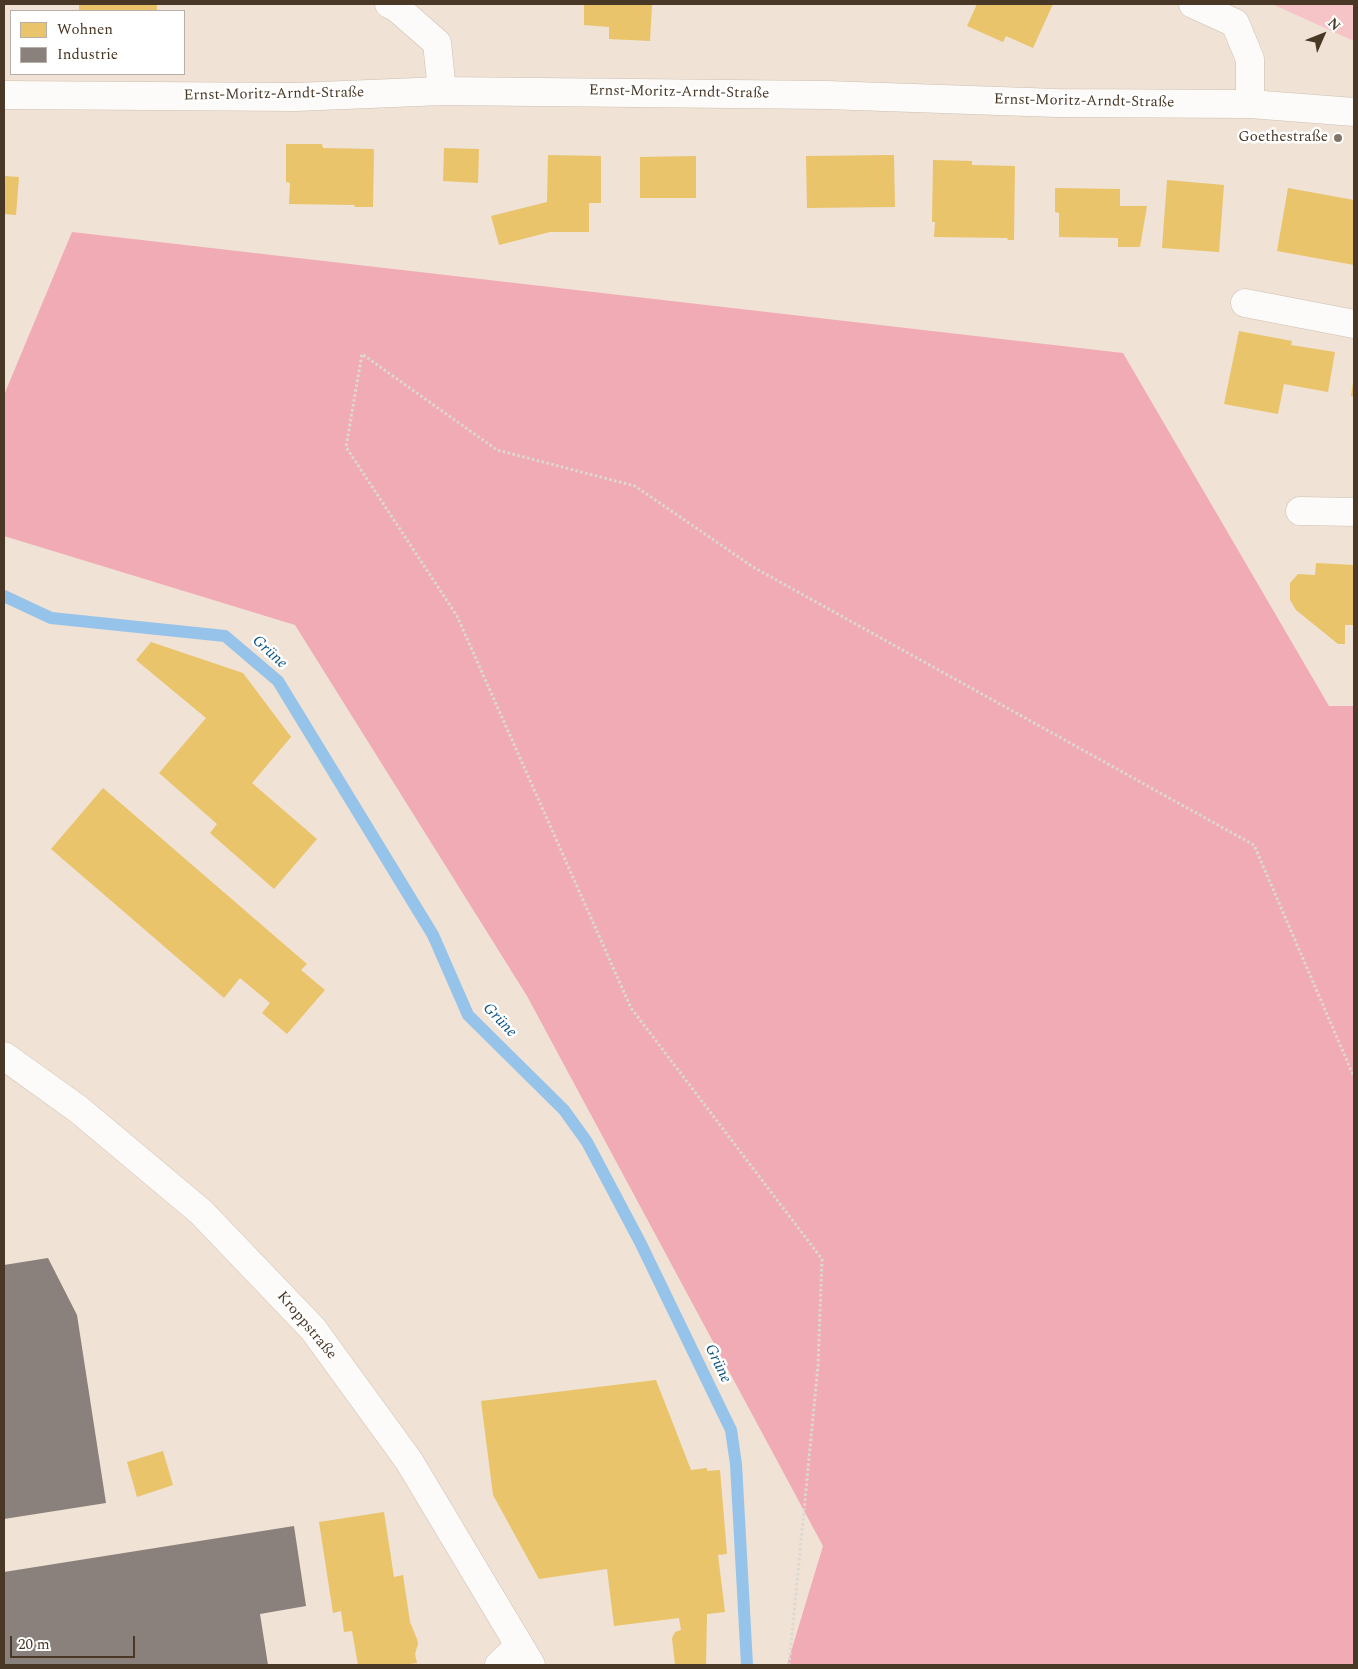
<!DOCTYPE html>
<html>
<head>
<meta charset="utf-8">
<style>
	body { margin:0 }
	#map { position:relative; width:1358px; height:1669px; overflow:hidden; background:#f0e2d4; font-family:Spectral,serif }
	canvas { display:block }
	.frame { position:absolute; inset:0; border:5px solid #4a3826; pointer-events:none }
	.legend { position:absolute; left:10px; top:10px; width:175px; height:65px; box-sizing:border-box; background:#fff; border:1px solid #b7afa8; margin:0; padding:6px 9px; list-style:none; font-size:15px; color:#4a3826 }
	.legend li { display:flex; align-items:center; gap:10px; height:25px }
	.legend b { width:25px; border:1px solid #b7afa8 }
	.north { position:absolute; left:1298px; top:10px; width:50px; height:50px; -webkit-text-stroke:4px #fff; paint-order:stroke; rotate:46deg; font-size:14px; font-weight:700; line-height:20px; text-align:center; color:#4a3826 }
	.north::after { content:''; display:block; margin:auto; width:18px; height:22px; background:#4a3826; clip-path:polygon(50% 0,100% 100%,50% 72%,0 100%) }
	.scale { position:absolute; left:10px; top:1636px; width:125px; height:22px; box-sizing:border-box; border:2px solid #4a3826; border-top:0; padding-left:6px; font-size:15px; line-height:18px; white-space:nowrap; color:#4a3826; -webkit-text-stroke:4px #fff; paint-order:stroke }
</style>
</head>
<body>
<div id="map">
<canvas width="1358" height="1669"></canvas>
<div class="frame"></div>
<ul class="legend">
<li><b style="height:14px;background:#e9c46a"></b>Wohnen</li>
<li><b style="height:14px;background:#8a817c"></b>Industrie</li>
</ul>
<div class="north">N</div>
<div class="scale">20 m</div>
</div>
<script>
const context = document.querySelector('canvas').getContext('2d');
context.lineJoin = 'round';
function fillPath(path, color) {
  context.fillStyle = color;
  context.fill(path, 'evenodd');
}
function strokePath(path, color, width, dash) {
  context.strokeStyle = color;
  context.lineWidth = width;
  context.lineCap = dash ? 'butt' : 'round';
  context.setLineDash(dash || []);
  context.stroke(path);
}
function write(font, color, halo, rows, align = 'center') {
  context.font = font + ' Spectral,serif';
  context.lineWidth = 5;
  context.setLineDash([]);
  context.textBaseline = 'middle';
  context.strokeStyle = halo;
  context.fillStyle = color;
  for (const [text, x, y, turn = 0] of rows) {
    context.save();
    context.translate(x, y);
    context.rotate((+turn || 0) * Math.PI / 180);
    context.textAlign = isNaN(turn) ? turn : align;
    if (halo) context.strokeText(text, 0, 0);
    context.fillText(text, 0, 0);
    context.restore();
  }
}
const green = new Path2D(`
	M 1272,4 L 1354,4 L 1354,41 Z`);
const forest = new Path2D(`
	M 72,232 L 1123,353 L 1329,706 L 1354,706 L 1354,1665 L 787,1665 L 823,1546 L 527,996 L 295,625 L 4,536 L 4,395 Z`);
const homes = new Path2D(`
	M 79,4 L 157,4 L 157,11 L 79,11 Z
	M 584,4 L 652,4 L 650,41 L 609,39 L 609,27 L 584,25 Z
	M 977,4 L 1053,4 L 1033,48 L 1006,36 L 1003,42 L 967,26 Z
	M 286,144 L 322,144 L 323,148 L 374,149 L 373,207 L 354,207 L 355,205 L 289,204 L 290,183 L 286,182 Z
	M 444,148 L 479,149 L 478,183 L 443,181 Z
	M 548,155 L 601,156 L 601,203 L 589,203 L 589,232 L 550,232 L 499,245 L 491,216 L 547,202 Z
	M 894,155 L 895,207 L 807,208 L 806,156 Z
	M 696,156 L 696,198 L 640,198 L 640,157 Z
	M 933,160 L 972,161 L 972,165 L 1015,166 L 1014,240 L 1008,240 L 1007,238 L 934,237 L 935,222 L 932,222 Z
	M 4,176 L 19,177 L 16,215 L 4,214 Z
	M 1167,180 L 1224,185 L 1219,252 L 1162,248 Z
	M 1055,188 L 1120,189 L 1120,206 L 1147,206 L 1140,247 L 1118,247 L 1118,238 L 1059,237 L 1059,213 L 1055,212 Z
	M 1288,188 L 1354,200 L 1354,265 L 1277,251 Z
	M 1239,331 L 1292,341 L 1291,345 L 1335,352 L 1328,392 L 1284,384 L 1278,414 L 1224,404 Z
	M 1353,383 L 1354,383 L 1354,397 L 1351,396 Z
	M 1316,563 L 1354,565 L 1354,625 L 1345,625 L 1345,644 L 1338,644 L 1296,610 L 1290,600 L 1290,583 L 1298,574 L 1315,575 Z
	M 151,642 L 243,673 L 291,737 L 252,783 L 317,839 L 274,889 L 210,833 L 217,824 L 159,773 L 206,718 L 136,660 Z
	M 103,788 L 307,964 L 301,970 L 325,990 L 287,1034 L 262,1013 L 270,1003 L 240,978 L 224,998 L 51,849 Z
	M 656,1380 L 691,1470 L 707,1468 L 707,1471 L 720,1470 L 727,1554 L 718,1555 L 725,1612 L 707,1614 L 706,1665 L 675,1665 L 672,1638 L 675,1632 L 681,1630 L 679,1618 L 614,1626 L 607,1569 L 539,1579 L 493,1495 L 481,1401 Z
	M 163,1451 L 173,1485 L 137,1497 L 127,1462 Z
	M 384,1512 L 394,1577 L 403,1575 L 410,1622 L 417,1639 L 418,1644 L 415,1654 L 417,1663 L 402,1665 L 358,1665 L 352,1631 L 344,1632 L 341,1611 L 333,1613 L 319,1522 Z`);
const industry = new Path2D(`
	M 48,1258 L 77,1315 L 106,1503 L 4,1519 L 4,1265 Z
	M 294,1526 L 306,1606 L 260,1614 L 268,1665 L 4,1665 L 4,1572 Z`);
const stream = new Path2D(`
	M 4,596 L 51,618 L 225,636 L 278,681 L 433,935 L 468,1015 L 564,1110 L 587,1142 L 640,1242 L 731,1430 L 736,1464 L 747,1665`);
const path = new Path2D(`
	M 789,1665 L 818,1366 L 822,1259 L 631,1008 L 457,616 L 346,447 L 362,354 L 497,450 L 635,486 L 753,567 L 1254,845 L 1354,1077`);
const minor = new Path2D(`
	M 389,4 L 397,8 L 437,43 L 442,91
	M 1193,4 L 1235,23 L 1250,59 L 1250,104
	M 4,95 L 296,97 L 442,91 L 826,95 L 1057,103 L 1250,104 L 1354,112
	M 1245,303 L 1354,324
	M 1300,511 L 1354,512
	M 4,1056 L 78,1109 L 201,1212 L 313,1329 L 409,1461 L 531,1665
	M 499,1665 L 519,1646`);
const markers = [
	[1338,138,5,"#847463"]
];
const streetNames = [
	["Ernst-Moritz-Arndt-Straße",679,93,1],
	["Ernst-Moritz-Arndt-Straße",274,95,-1],
	["Ernst-Moritz-Arndt-Straße",1084,102,1],
	["Kroppstraße",306,1326,50]
];
const poiNames = [
	["Goethestraße",1328,138]
];
const waterNames = [
	["Grüne",269,653,42],
	["Grüne",499,1021,46],
	["Grüne",717,1364,64]
];
fillPath(green, '#f6c3c6');
fillPath(forest, '#f1abb4');
fillPath(homes, '#e9c46a');
fillPath(industry, '#8a817c');
strokePath(stream, '#95c3ea', 12);
strokePath(minor, '#cdbfb0', 29);
strokePath(path, '#dcd8d3', 3, [2.5, 2.5]);
strokePath(minor, '#fdfbf9', 28);
for (const [x, y, r, color] of markers) {
  const dot = new Path2D();
  dot.arc(x, y, r, 0, 2 * Math.PI);
  context.fillStyle = color;
  context.fill(dot);
  strokePath(dot, '#fff', 2);
}
write('15px', '#4a3826', '#fff', streetNames);
write('15px', '#4a3826', '#fff', poiNames, 'right');
write('italic 16px', '#0b5384', '#fff', waterNames);
</script>
</body>
</html>
